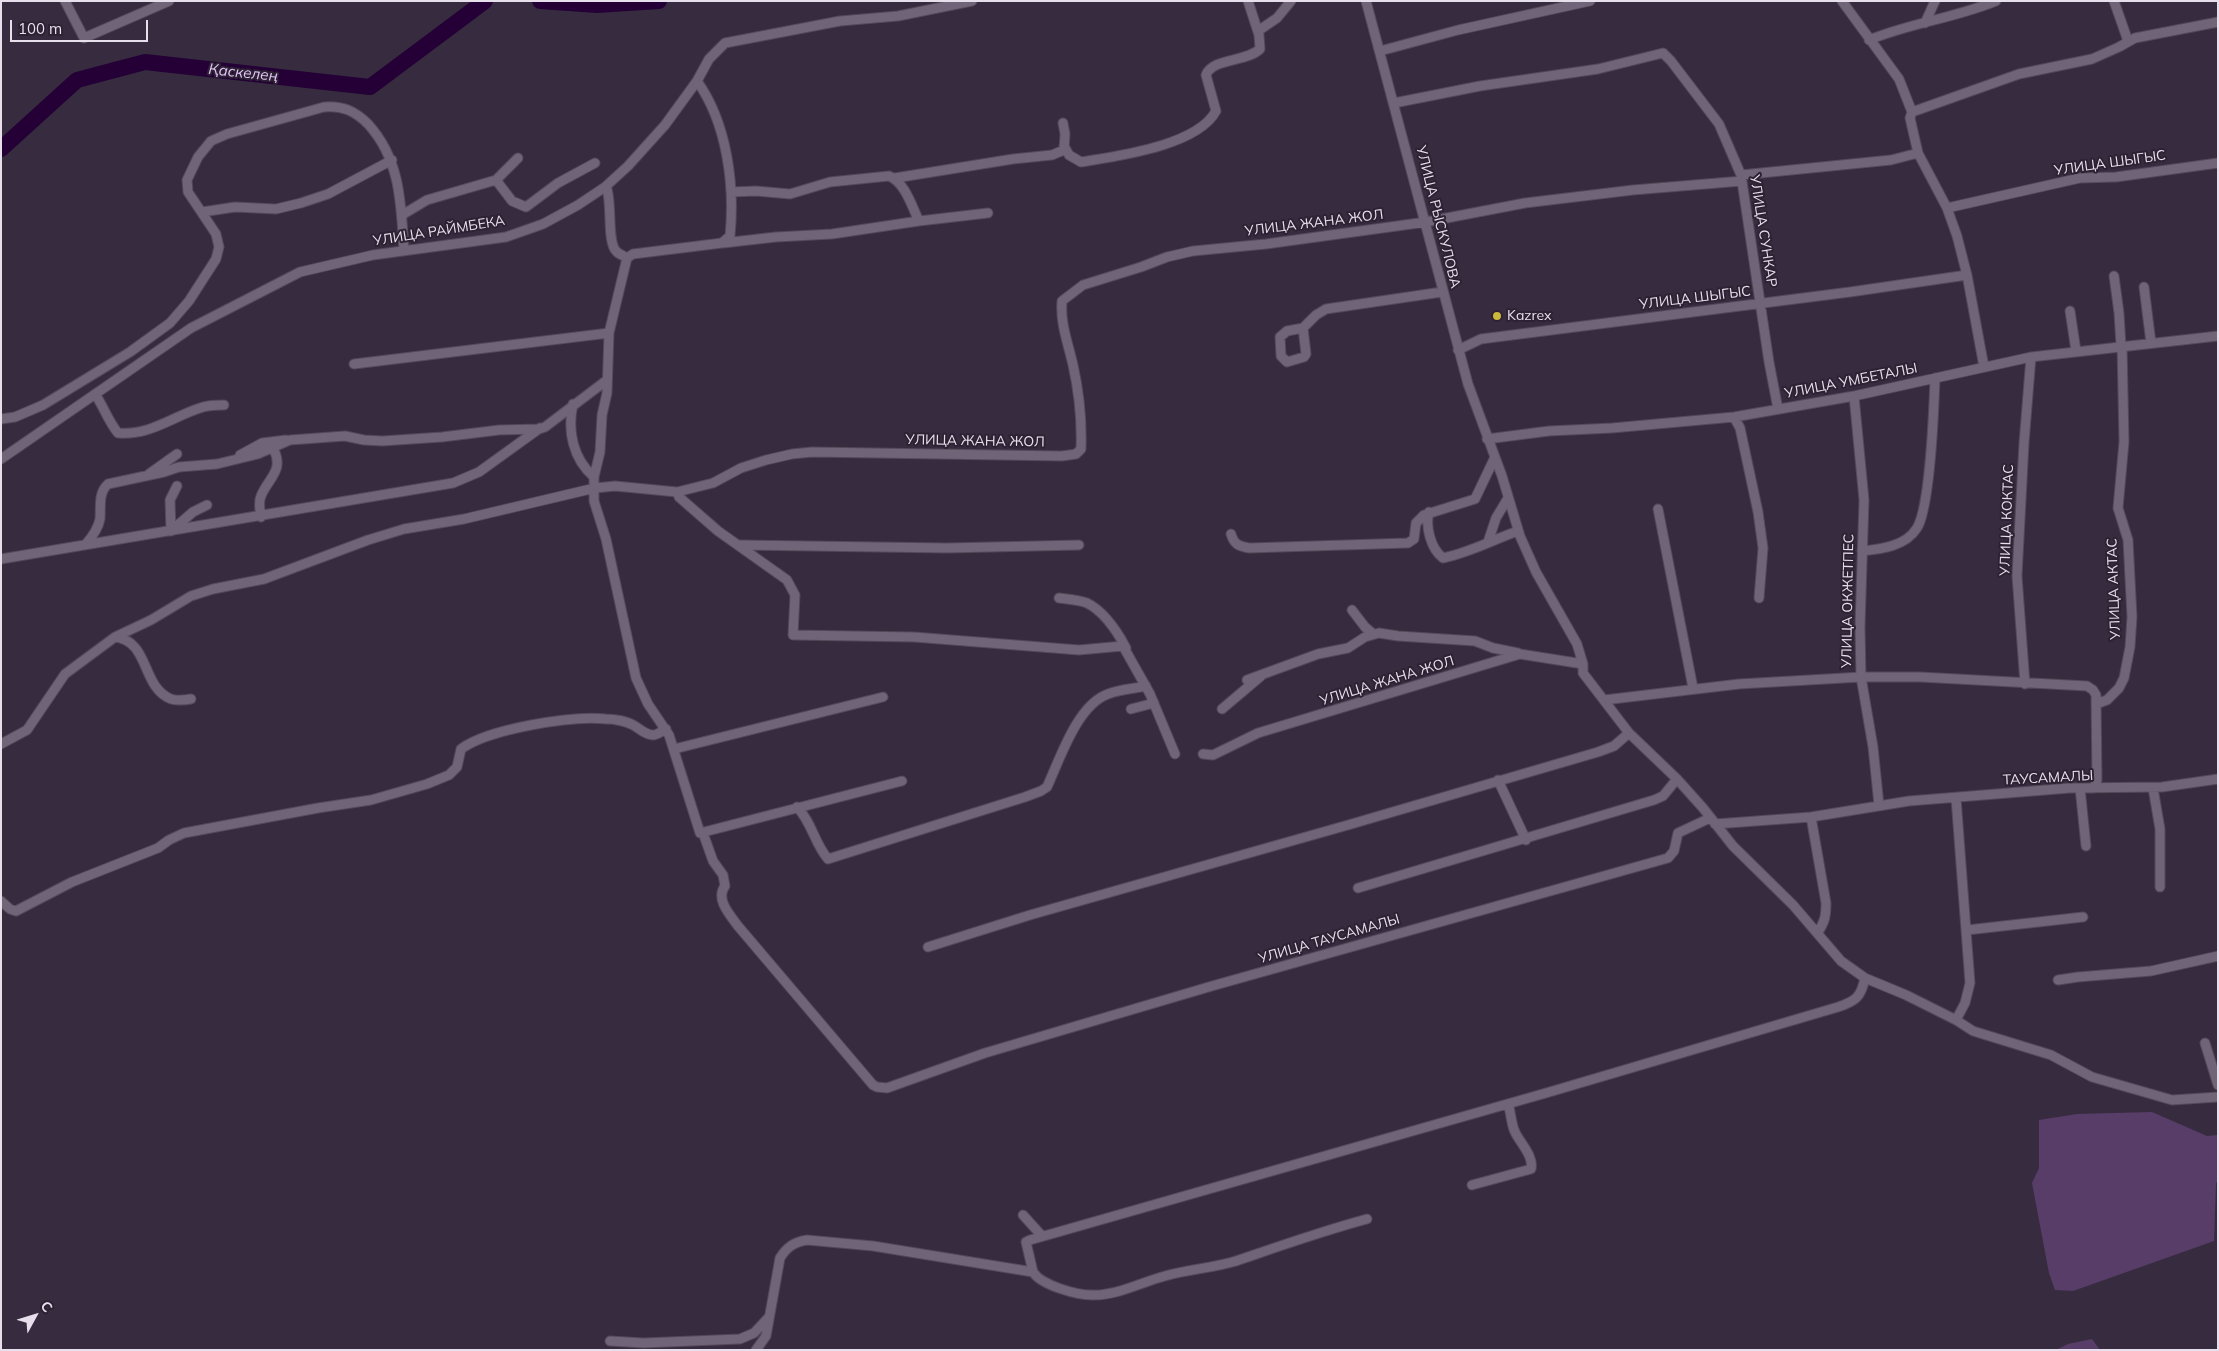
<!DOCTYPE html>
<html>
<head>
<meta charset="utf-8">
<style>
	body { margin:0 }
	#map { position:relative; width:2219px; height:1351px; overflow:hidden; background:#372c3f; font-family:Mulish,sans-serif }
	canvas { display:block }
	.frame { position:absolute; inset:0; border:2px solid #e7e0ec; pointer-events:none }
	.north { position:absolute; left:10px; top:1291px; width:50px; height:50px; -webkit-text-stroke:4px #2d2234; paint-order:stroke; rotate:51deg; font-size:14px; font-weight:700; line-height:20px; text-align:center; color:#e7e0ec }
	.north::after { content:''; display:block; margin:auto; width:18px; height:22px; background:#e7e0ec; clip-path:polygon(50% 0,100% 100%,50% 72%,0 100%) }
	.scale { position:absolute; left:10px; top:20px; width:138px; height:22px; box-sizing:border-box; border:2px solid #e7e0ec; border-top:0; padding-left:6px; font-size:15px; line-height:18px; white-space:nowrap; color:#e7e0ec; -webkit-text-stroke:4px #2d2234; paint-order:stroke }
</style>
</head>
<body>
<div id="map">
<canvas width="2219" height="1351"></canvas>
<div class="frame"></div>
<div class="north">С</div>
<div class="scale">100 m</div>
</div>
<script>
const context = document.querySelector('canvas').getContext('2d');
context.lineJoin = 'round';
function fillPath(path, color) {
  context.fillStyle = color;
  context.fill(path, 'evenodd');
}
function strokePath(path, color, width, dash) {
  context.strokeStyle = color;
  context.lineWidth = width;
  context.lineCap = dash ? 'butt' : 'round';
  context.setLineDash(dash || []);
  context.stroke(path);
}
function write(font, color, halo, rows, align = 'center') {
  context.font = font + ' Mulish,sans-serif';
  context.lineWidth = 4;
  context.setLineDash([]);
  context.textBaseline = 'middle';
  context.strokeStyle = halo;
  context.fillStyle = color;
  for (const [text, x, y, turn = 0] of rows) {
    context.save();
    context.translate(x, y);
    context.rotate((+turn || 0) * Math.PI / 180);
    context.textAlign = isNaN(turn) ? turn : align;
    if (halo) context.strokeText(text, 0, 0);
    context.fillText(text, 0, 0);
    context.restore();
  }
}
const green = new Path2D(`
	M 2152,1112 L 2207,1136 L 2218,1135 L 2218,1181 L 2216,1183 L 2214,1241 L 2073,1291 L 2055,1290 L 2049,1273 L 2032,1183 L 2039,1168 L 2039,1120 L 2077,1114 Z
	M 2092,1339 L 2100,1350 L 2056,1350 L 2068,1344 Z`);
const river = new Path2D(`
	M 540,1 L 597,5 L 659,1
	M 1,149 L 77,80 L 145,62 L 370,87 L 485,1`);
const minor = new Path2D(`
	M 65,1 L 84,38 L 169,1
	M 1366,1 L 1468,384 L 1502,476 L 1520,536 L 1536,572 L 1577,644 L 1583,664 L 1583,673 L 1629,733 L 1677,779 L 1703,808 L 1733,846 L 1793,905 L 1841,961 L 1865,978 L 1906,995 L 1956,1020 L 1973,1031 L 2051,1055 L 2092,1077 L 2172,1100 L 2218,1097
	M 1842,1 L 1899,79 L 1912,112 L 1910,118 L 1918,153 L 1947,208 L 1957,236 L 1967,275 L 1984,367
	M 2114,1 L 2128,41
	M 1925,23 L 1935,1
	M 1258,31 L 1277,18 L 1291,1
	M 1869,40 C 1910,23 1955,18 1996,1
	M 1380,51 L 1458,30 L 1590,1
	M 697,81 C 727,123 735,185 730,236 L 722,243 L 633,254 L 627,258 L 609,333 L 607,393 L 602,415 L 600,452 L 594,477 L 594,501 L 606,539 L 636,678 L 648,704 L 669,735 L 700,833 L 902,781
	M 1394,103 L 1480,86 L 1598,69 L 1663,53 L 1671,61 L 1719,124 L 1741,175 L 1769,362 L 1778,409
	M 1912,112 L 2019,74 L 2092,59 L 2119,47 L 2135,38 L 2218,22
	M 1064,146 L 1069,155 L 1081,162 C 1117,156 1197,146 1216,111 L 1206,75 C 1212,58 1247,62 1260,49 L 1259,35 L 1248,1
	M 1741,175 L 1891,160 L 1918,153
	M 895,178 L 1013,159 L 1052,155 L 1064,150 L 1065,134 L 1063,123
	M 496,180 L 512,201 L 526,207 L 558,183 L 595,163
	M 606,186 C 613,202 606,243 617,252 C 619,254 624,256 627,258
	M 731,192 L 756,191 L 790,194 L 830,182 L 889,176 C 905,182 912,207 919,221 L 988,213
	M 1947,208 L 2080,178 L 2116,177 L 2218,163
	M 202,212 L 235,207 L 276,209 L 301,203 L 328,194 L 392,160
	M 402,215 L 427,200 L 496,180 L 518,158
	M 723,243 L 776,237 L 832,234 L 919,221
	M 2114,276 L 2119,313 L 2121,346
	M 2144,287 L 2151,343
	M 2070,311 L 2076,351
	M 1303,328 L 1287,331 L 1280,337 L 1281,356 L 1287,362 L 1304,357 L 1306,354 L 1303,328 L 1316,315 L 1326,309 L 1442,292
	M 1458,350 L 1481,339 L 1850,292 L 1967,275
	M 354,364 L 609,333
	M 95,394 C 104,407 108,421 118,433 C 149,436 172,417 200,408 C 207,405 216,405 224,405
	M 1854,396 L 1864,500 L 1860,627 L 1861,677 L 1873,747 L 1879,805
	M 573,404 C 567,431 573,459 594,477
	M 1734,417 L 1740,428 L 1758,512 L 1763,548 L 1759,598
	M 1,419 L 15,417 L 43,405 L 130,352 L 170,323 L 189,301 L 216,259 L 219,247 L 216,234 L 188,192 L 187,180 L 198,157 L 211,141 L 227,134 L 324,107 C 342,105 355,111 368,124 C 401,160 401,205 404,251
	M 1487,439 L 1549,431 L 1612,428 L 1734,417 L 1854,396 L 2031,357 L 2218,336
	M 240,455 L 262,443 L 286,440
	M 1,459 L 191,328 L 300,272 L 373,255 L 506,237 L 543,224 L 578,205 L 605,187 L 628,166 L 665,125 L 697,81 L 709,59 L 725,43 L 840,21 L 898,16 L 972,1
	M 149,474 L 177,454
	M 1658,509 L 1693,688
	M 1429,512 C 1425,527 1431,549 1443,558 C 1471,552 1492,540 1518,531
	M 261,517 C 260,510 258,503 261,496 C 268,478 285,471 273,448
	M 171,531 L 170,500 L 177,486
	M 171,531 L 193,512 L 207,505
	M 1231,534 C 1234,544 1238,546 1249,548 L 1408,543 L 1414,539 L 1416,523 L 1424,515 L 1475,499 L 1495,457
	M 1488,542 L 1496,518 L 1508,498
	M 86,544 C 93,536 98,529 100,519 C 101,506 98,493 108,484 L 164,472 L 179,467 L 217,464 L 258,454 L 290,440 L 345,436 L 364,440 L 382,441 L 442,437 L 499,430 L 539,429 L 545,427 L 607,380
	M 740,545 L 947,548 L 1079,545
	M 1862,551 C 1882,549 1906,546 1917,528 C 1930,507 1934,406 1935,378
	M 1,559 L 453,483 L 479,472 L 540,428
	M 1059,598 C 1067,599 1079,600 1087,603 C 1105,612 1117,631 1126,648
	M 1352,610 L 1365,627 L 1372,633
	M 115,637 C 150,641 141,687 171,699 C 177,701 185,700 191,699
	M 1247,680 L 1318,654 L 1348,648 L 1365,637 L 1379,633 L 1398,636 L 1475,641 L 1493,648 L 1518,653
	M 2025,684 L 2017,576 L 2024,443 L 2031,357
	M 1604,700 L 1739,684 L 1861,677 L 1920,677 L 2087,686 L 2093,690 L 2096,695 L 2097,780 L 2094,788
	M 2096,704 L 2107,700 L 2119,688 L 2124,678 L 2130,647 L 2132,617 L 2128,540 L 2118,508 L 2124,442 L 2122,345
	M 1131,709 L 1154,703
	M 1222,709 L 1261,676
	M 1,744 L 27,730 L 65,674 L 115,637 L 151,620 L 191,596 L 213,589 L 264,579 L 368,540 L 404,529 L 464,519 L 595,488 L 615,486 L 677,492
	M 674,749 L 883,697
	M 1175,754 L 1150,694 L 1123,646 L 1079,650 L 914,637 L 793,635 L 795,595 L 787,580 L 718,531 L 679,497 L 677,492 L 713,483 L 741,468 L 766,460 L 792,454 L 812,452 L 1062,456 L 1076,454 L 1081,449 C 1082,421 1079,392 1073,365 C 1068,343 1060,323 1062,301 L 1083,285 L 1141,267 L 1167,257 L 1193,251 L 1266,244 L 1426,222 L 1525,203 L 1633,190 L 1742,181
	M 1203,754 L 1213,755 L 1258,733 L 1520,654 L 1583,664
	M 1498,780 L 1526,840
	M 2080,788 L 2086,846
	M 2153,788 L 2160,829 L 2160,887
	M 797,807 C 812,822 814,843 828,859 L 1025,797 L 1041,791 L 1047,787 C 1060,759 1077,705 1108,694 C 1120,689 1133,689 1146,686
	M 1811,817 L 1826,903 C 1826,915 1825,923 1817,933
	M 1715,824 L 1811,817 L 1909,801 L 2070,788 L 2162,787 L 2218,779
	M 703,833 L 713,861 L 723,875 L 725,886 C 715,899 730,915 738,926 L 873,1085 L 877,1087 L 887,1088 L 985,1053 L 1212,986 L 1668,858 L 1674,851 L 1678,833 L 1710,818
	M 1358,888 L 1654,800 L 1663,796 L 1677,779
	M 1,901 L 10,909 L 16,911 L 72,882 L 158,848 L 169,840 L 184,833 L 318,808 L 371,800 L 427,784 L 449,775 L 457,767 L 461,749 C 488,729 573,715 606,719 C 614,719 626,721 633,725 C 639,728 645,735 653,735 C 657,735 662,731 666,729
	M 1967,930 L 2083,917
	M 928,947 L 1030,915 L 1348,825 L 1598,752 L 1614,746 L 1629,733
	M 2058,980 L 2078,977 L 2151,971 L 2218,956
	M 1956,1020 L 1965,1003 L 1970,983 L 1956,798
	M 2205,1043 L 2218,1085
	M 1472,1185 L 1531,1169 C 1534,1156 1520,1143 1515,1132 C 1511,1124 1511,1112 1508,1104
	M 1023,1215 L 1042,1236
	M 1033,1272 C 1041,1285 1076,1295 1092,1295 C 1116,1296 1142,1282 1165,1276 C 1188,1269 1214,1268 1236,1261 C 1280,1246 1322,1231 1367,1219
	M 610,1341 L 644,1343 L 740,1339 L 754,1333 L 769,1317
	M 756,1350 L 766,1336 L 780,1258 C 787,1247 794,1242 807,1240 L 873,1246 L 1033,1272 L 1026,1242 L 1030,1240 L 1546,1093 L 1838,1007 C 1856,1001 1861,997 1865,978`);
const markers = [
	[1497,316,5,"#caba3a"]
];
const streetNames = [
	["УЛИЦА ШЫГЫС",2110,163,-8],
	["УЛИЦА РЫСКУЛОВА",1438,217,76],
	["УЛИЦА ЖАНА ЖОЛ",1314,223,-7],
	["УЛИЦА РАЙМБЕКА",439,231,-9],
	["УЛИЦА СУНКАР",1763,231,81],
	["УЛИЦА ШЫГЫС",1695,298,-7],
	["УЛИЦА УМБЕТАЛЫ",1851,381,-11],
	["УЛИЦА ЖАНА ЖОЛ",975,441,1],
	["УЛИЦА КОКТАС",2007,520,-88],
	["УЛИЦА АКТАС",2114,589,-92],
	["УЛИЦА ОКЖЕТПЕС",1848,601,-89],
	["УЛИЦА ЖАНА ЖОЛ",1387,681,-17],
	["ТАУСАМАЛЫ",2048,778,-3],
	["УЛИЦА ТАУСАМАЛЫ",1329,939,-16]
];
const poiNames = [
	["Kazrex",1507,316]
];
const waterNames = [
	["Қаскелең",243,73,6]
];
fillPath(green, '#583d69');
strokePath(river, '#240036', 16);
strokePath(minor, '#534959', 11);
strokePath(minor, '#706479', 9);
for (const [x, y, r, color] of markers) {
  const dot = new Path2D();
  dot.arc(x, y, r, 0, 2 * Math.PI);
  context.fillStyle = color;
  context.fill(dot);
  strokePath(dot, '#2d2234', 2);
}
write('14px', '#e7e0ec', '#2d2234', streetNames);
write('14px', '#e7e0ec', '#2d2234', poiNames, 'left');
write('italic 15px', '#e5c5fa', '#2d2234', waterNames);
</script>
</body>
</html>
